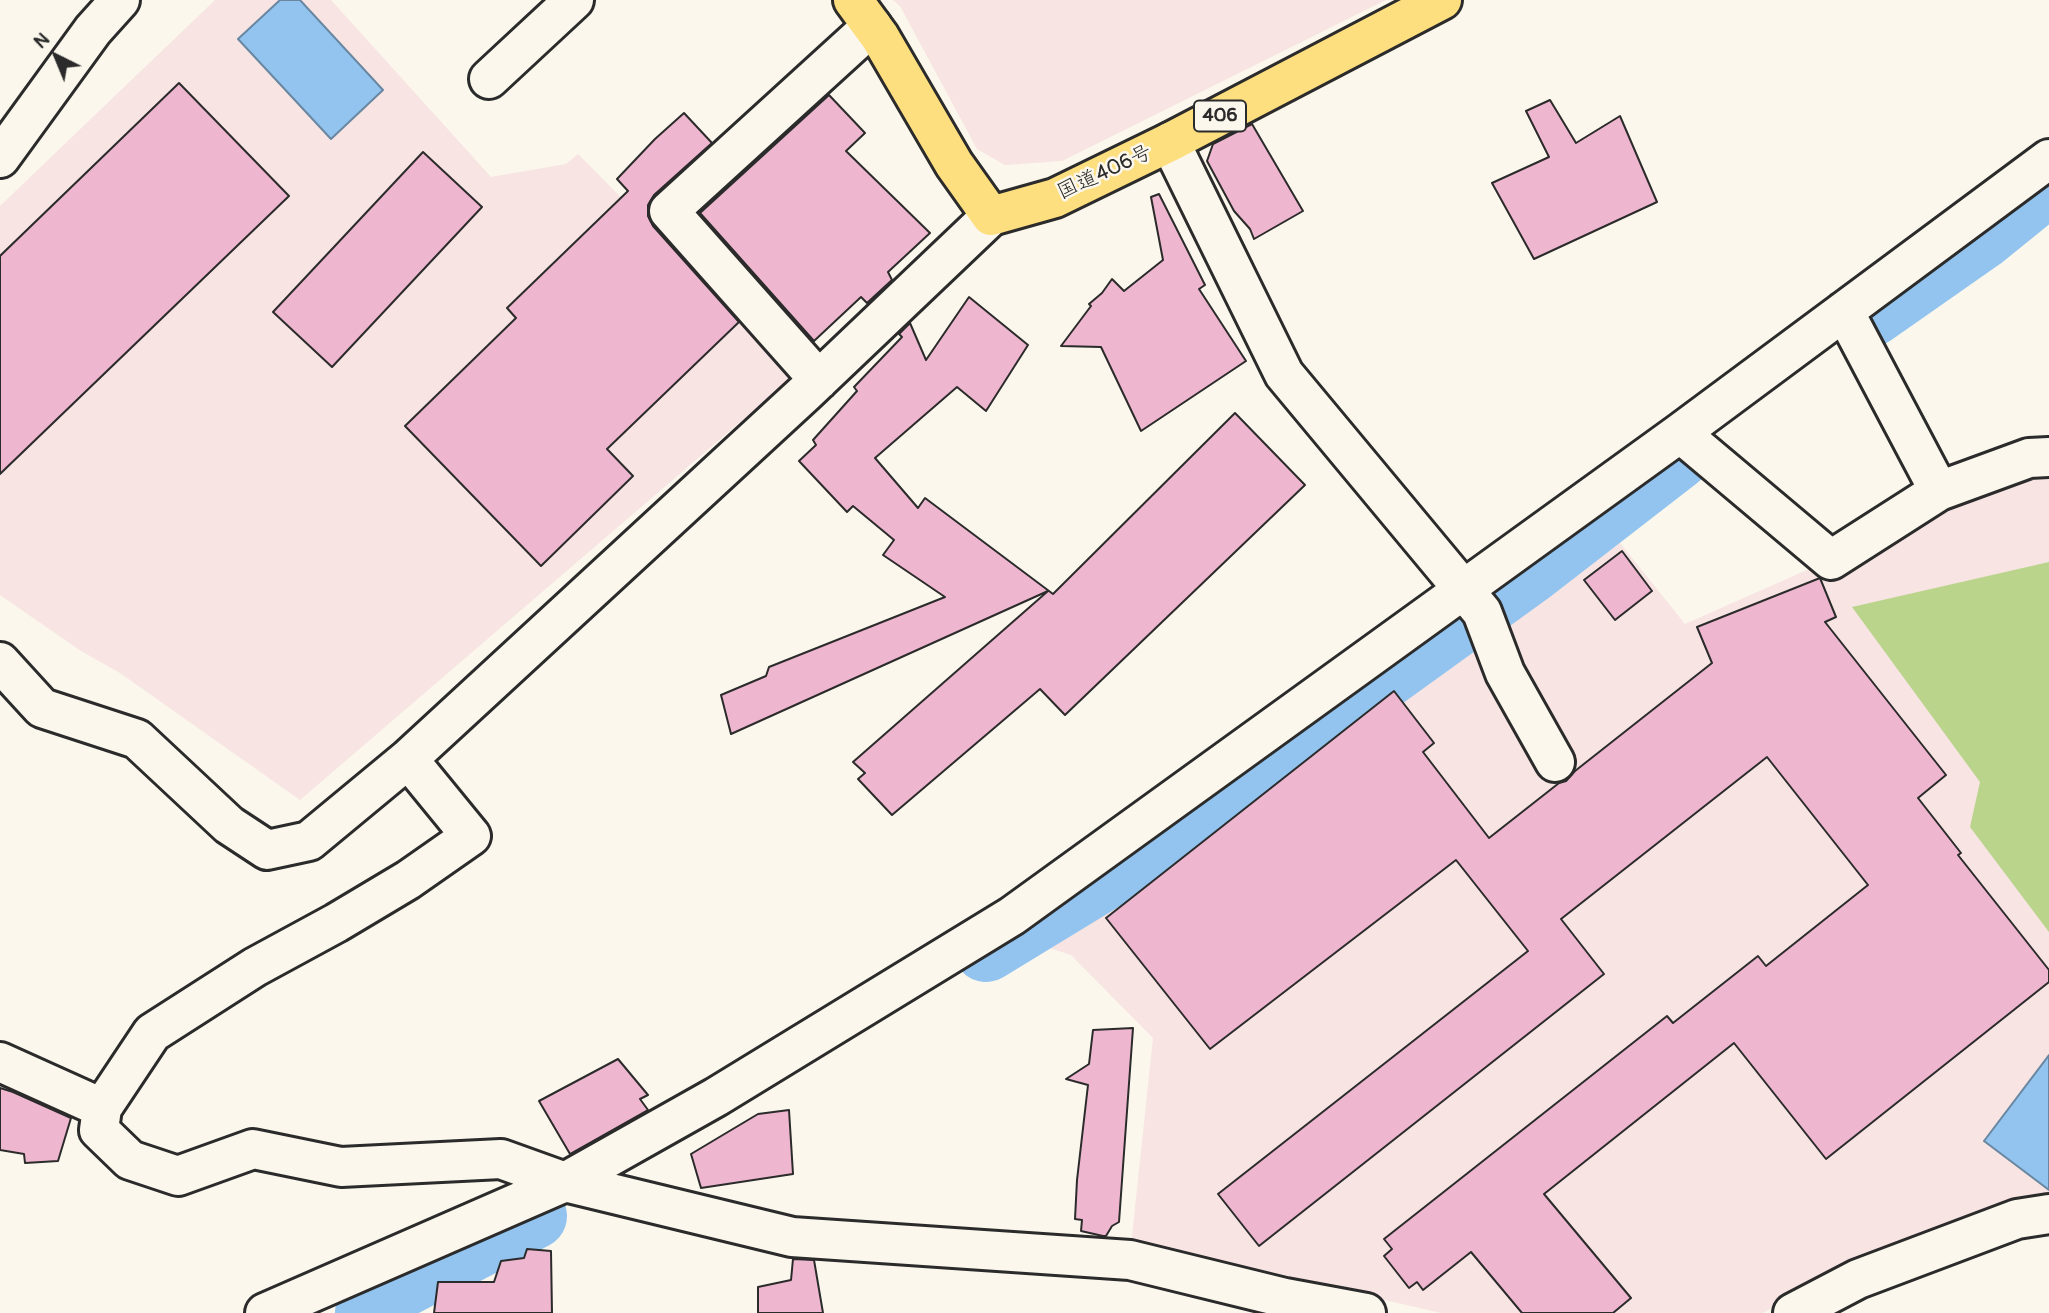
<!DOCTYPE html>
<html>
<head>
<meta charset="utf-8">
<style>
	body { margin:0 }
	#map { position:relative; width:2049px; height:1313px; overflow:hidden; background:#fbf7ec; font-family:Pangolin,sans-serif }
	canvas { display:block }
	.north { position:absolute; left:21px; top:21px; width:70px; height:70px; -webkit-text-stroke:5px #fbf7ec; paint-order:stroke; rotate:317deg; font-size:19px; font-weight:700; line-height:28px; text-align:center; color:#2b2b2b }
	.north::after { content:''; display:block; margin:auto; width:24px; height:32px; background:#2b2b2b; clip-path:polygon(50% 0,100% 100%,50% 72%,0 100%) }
</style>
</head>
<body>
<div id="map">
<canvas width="2049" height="1313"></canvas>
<div class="north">N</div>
</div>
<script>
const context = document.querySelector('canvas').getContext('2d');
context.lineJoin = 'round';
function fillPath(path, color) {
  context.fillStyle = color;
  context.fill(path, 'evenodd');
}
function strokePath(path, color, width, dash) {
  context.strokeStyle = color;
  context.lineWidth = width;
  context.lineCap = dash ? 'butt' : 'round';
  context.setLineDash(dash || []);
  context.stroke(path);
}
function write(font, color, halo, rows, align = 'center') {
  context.font = font + ' Pangolin,"Klee One",sans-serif';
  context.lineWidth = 5;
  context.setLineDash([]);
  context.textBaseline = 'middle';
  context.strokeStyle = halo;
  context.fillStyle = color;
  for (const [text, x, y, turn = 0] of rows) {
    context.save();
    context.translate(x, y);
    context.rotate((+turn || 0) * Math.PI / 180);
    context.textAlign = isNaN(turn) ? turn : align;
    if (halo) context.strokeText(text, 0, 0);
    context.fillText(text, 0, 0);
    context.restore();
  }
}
const built = new Path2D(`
	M 215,0 L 331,0 L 491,177 L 566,164 L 578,154 L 796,374 L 300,800 L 120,673 L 81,651 L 0,595 L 0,206 Z
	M 893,0 L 1386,0 L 1062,161 L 1005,165 L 977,149 L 900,6 Z
	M 2049,469 L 2049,1197 L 1845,1266 L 1763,1313 L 1441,1313 L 1151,1246 L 1131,1246 L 1153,1038 L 1071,955 L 1028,941 L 1050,930 L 1604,523 L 1685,624 L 1816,566 L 1939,502 Z`);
const green = new Path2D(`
	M 2049,562 L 2049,932 L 1970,827 L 1980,782 L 1852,607 Z`);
const water = new Path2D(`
	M 280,0 L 300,0 L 383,90 L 331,139 L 238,39 Z
	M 2049,1055 L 2049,1190 L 1984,1141 Z`);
const river = new Path2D(`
	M 1871,314 L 1981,237 L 2049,182
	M 986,949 L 1114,871 L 1531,570 L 1677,457
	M 368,1313 L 378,1297 L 534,1216`);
const building = new Path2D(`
	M 179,83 L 289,196 L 0,474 L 0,256 Z
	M 829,95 L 865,133 L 846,151 L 930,233 L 888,272 L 892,280 L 867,303 L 861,297 L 814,341 L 700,213 Z
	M 1550,100 L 1576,143 L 1620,116 L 1657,202 L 1534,259 L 1492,183 L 1549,157 L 1526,111 Z
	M 684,113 L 712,143 L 654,195 L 648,205 L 648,216 L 653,226 L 739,322 L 607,449 L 633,476 L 541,566 L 405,426 L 516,318 L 507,308 L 628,191 L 617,179 L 655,139 Z
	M 1252,124 L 1303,211 L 1254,239 L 1250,229 L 1234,211 L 1207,161 L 1213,144 Z
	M 423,152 L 482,207 L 332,367 L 273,312 Z
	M 1159,194 L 1205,285 L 1199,289 L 1246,361 L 1141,431 L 1101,347 L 1061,346 L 1091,306 L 1089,304 L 1102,293 L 1112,279 L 1124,291 L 1163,260 L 1151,197 Z
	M 969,297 L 1028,345 L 986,411 L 957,387 L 875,458 L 918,508 L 925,498 L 1053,594 L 1235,413 L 1305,485 L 1065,715 L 1040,689 L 892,815 L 858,779 L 865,773 L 853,762 L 1048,591 L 731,734 L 721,695 L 766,676 L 769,667 L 945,597 L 883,555 L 894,540 L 853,506 L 847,512 L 799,461 L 816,445 L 813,440 L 857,391 L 854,387 L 902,337 L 899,334 L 910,323 L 926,360 Z
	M 1622,551 L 1652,591 L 1615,620 L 1584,580 Z
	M 1820,578 L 1836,617 L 1825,622 L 1946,775 L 1918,798 L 1961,853 L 1958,855 L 2049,970 L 2049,982 L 1826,1159 L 1734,1043 L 1544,1194 L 1631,1298 L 1613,1313 L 1522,1313 L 1471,1252 L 1423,1290 L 1417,1282 L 1409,1288 L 1384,1256 L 1392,1249 L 1384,1239 L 1667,1016 L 1673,1023 L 1758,956 L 1766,966 L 1868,885 L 1767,757 L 1561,919 L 1604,974 L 1259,1246 L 1218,1194 L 1528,951 L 1456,860 L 1210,1049 L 1106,918 L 1394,691 L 1434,743 L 1423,752 L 1489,838 L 1559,783 L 1566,781 L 1575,771 L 1712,663 L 1697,627 Z
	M 1133,1028 L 1119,1222 L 1112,1226 L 1106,1236 L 1103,1236 L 1081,1231 L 1082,1220 L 1075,1219 L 1077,1180 L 1088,1085 L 1066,1079 L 1089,1064 L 1093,1030 Z
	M 618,1059 L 648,1095 L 640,1099 L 648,1110 L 570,1154 L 539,1101 Z
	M 0,1088 L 13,1092 L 71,1118 L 58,1161 L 25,1163 L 24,1154 L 0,1150 Z
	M 789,1110 L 793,1174 L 701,1188 L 691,1154 L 758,1114 Z
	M 527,1249 L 551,1251 L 552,1313 L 434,1313 L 438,1282 L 494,1282 L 501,1261 L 524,1258 Z
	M 793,1259 L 814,1260 L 823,1313 L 758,1313 L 758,1287 L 791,1280 Z`);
const minor = new Path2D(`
	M 489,79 L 574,0
	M 1170,142 L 1284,374 L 1482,612 L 1505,673 L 1555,762
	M 0,158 L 93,30 L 120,0
	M 1844,311 L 1939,491
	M 819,380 L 669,211 L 872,26
	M 1680,433 L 1831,560 L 1939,491 L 2029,458 L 2049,457
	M 0,662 L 42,708 L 137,739 L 229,825 L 267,850 L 309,841 L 408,759 L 806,392 L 991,216
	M 0,1062 L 102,1108 L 99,1130 L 130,1160 L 178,1176 L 253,1149 L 341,1167 L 501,1159 L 565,1182 L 792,1237 L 1130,1260 L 1285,1298 L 1366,1313
	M 102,1108 L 152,1033 L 255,967 L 336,923 L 408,880 L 471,836 L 408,759
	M 265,1313 L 565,1182 L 716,1097 L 1012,916 L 1680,433 L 2049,159
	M 1793,1313 L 1858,1279 L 2017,1219 L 2049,1214`);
const highway = new Path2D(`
	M 853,0 L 880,37 L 954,164 L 991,216 L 1055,198 L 1170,142 L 1442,0`);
const shields = [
	[1220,116,52]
];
const shieldNames = [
	["406",1220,116]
];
const streetNames = [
	["国道406号",1105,173,-25]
];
fillPath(built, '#f7e4e3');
fillPath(green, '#bad48b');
fillPath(water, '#92c4ef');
strokePath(water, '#6987a1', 2);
strokePath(river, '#92c4ef', 66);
fillPath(building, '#eeb7cf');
strokePath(building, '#2b2b2b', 2);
strokePath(minor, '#2b2b2b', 44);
strokePath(highway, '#2b2b2b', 44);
strokePath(minor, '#fbf7ec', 38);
strokePath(highway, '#fddf80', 38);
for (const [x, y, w] of shields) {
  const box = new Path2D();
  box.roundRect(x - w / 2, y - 15.5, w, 31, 5);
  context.fillStyle = '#fbf7ec';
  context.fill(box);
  strokePath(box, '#2b2b2b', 2);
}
write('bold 19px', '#2b2b2b', null, shieldNames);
write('21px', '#2b2b2b', '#fbf7ec', streetNames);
</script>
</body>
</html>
